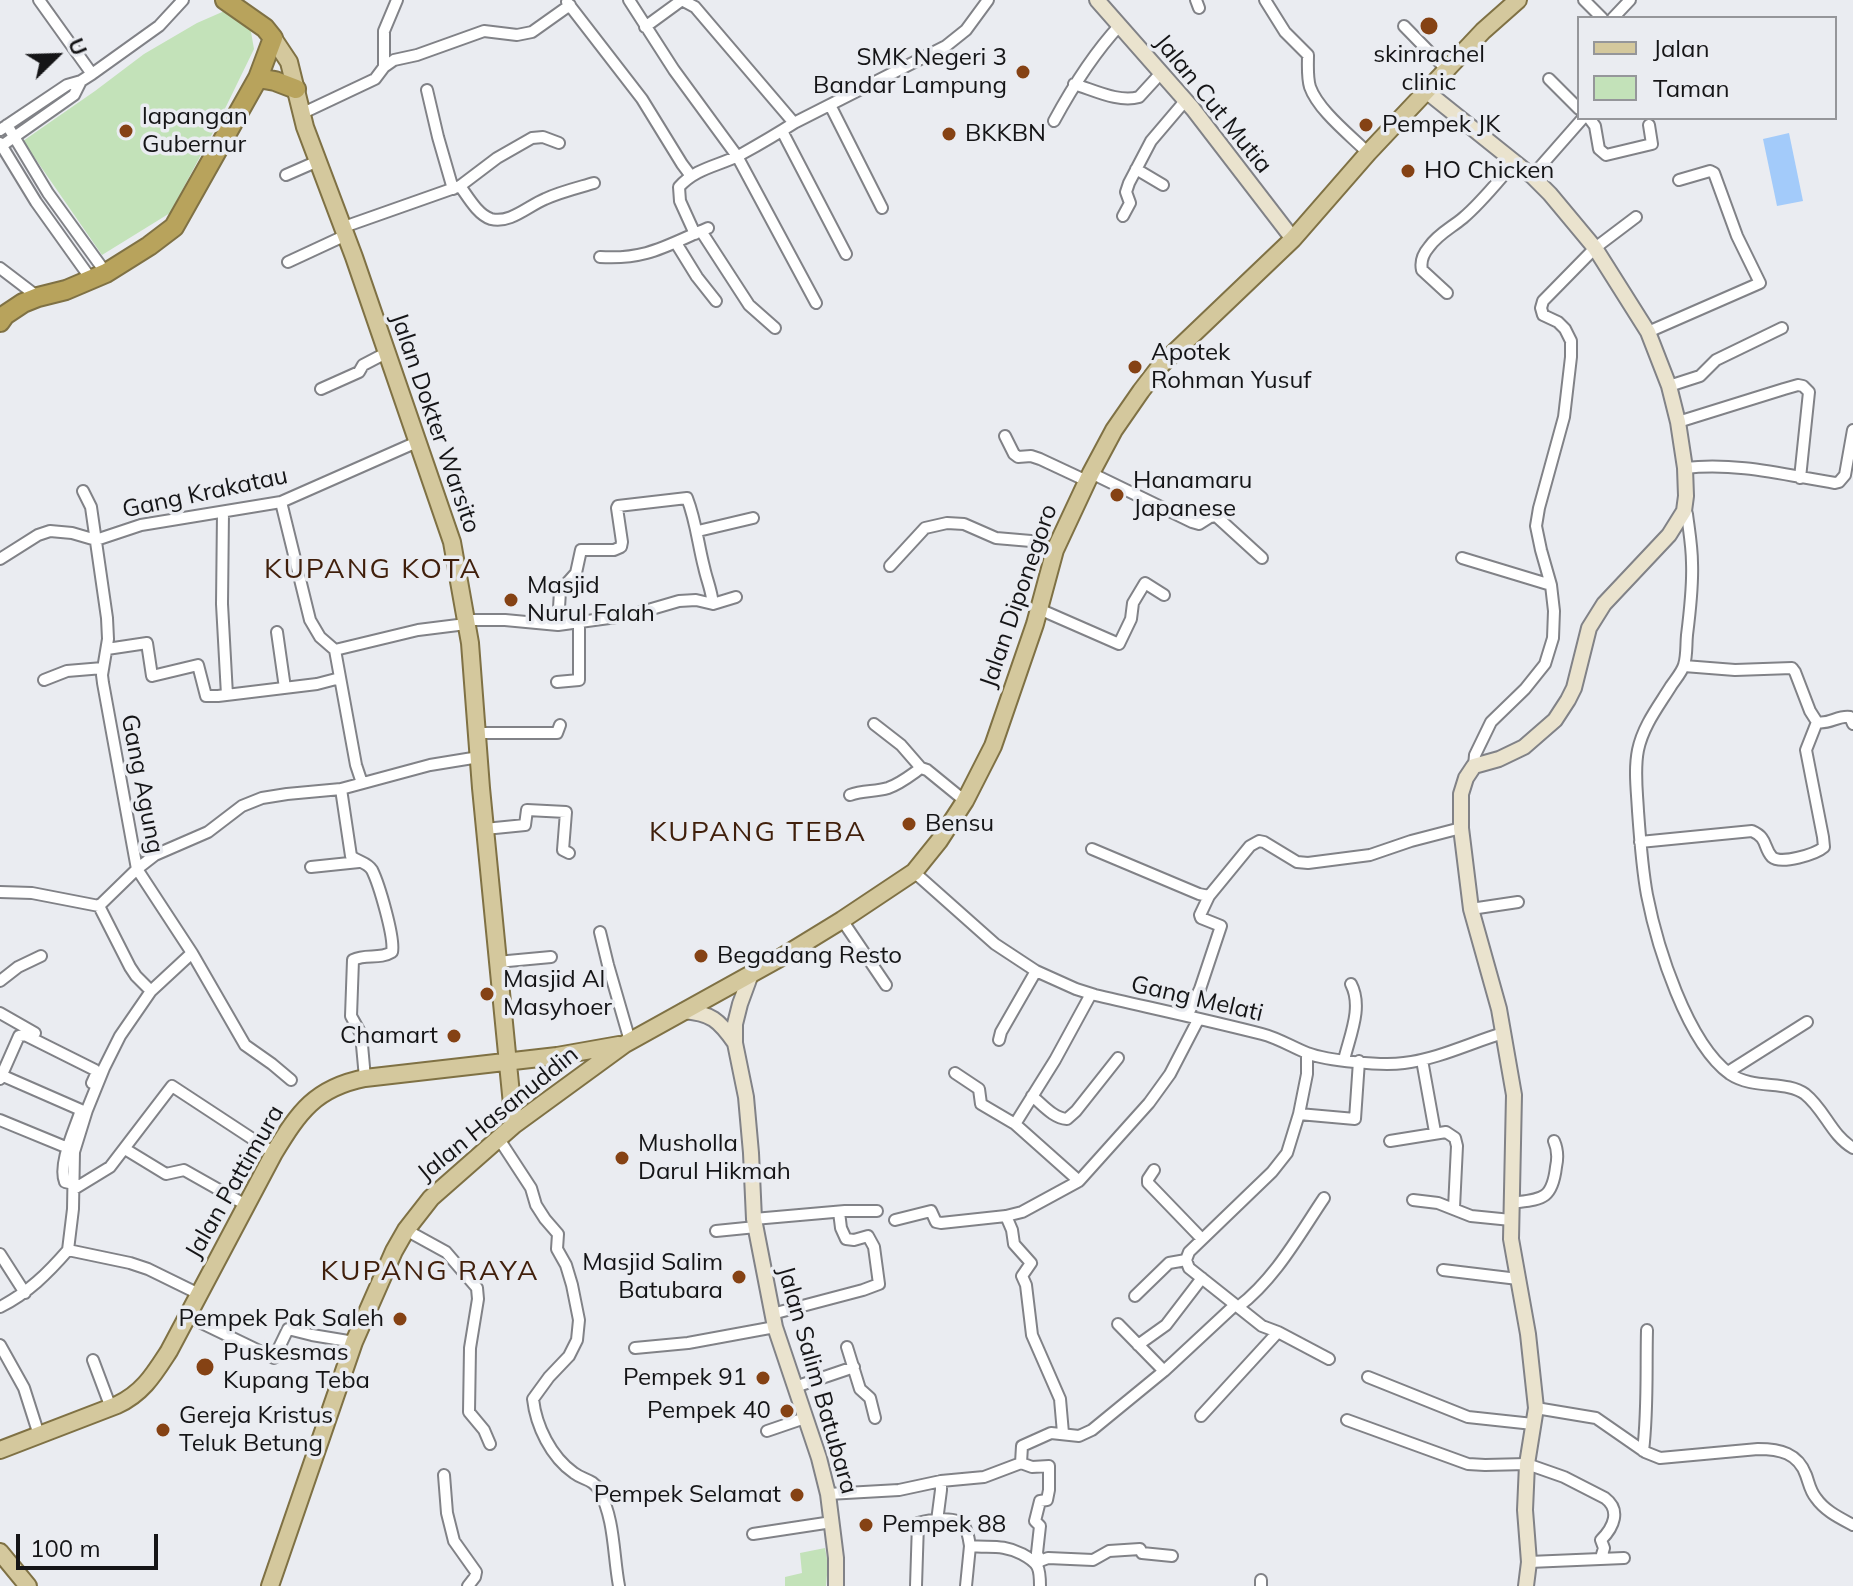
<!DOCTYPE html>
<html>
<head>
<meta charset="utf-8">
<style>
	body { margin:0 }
	#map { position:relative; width:1853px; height:1586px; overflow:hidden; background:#eaecf1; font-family:Mulish,sans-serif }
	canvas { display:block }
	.legend { position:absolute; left:1577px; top:16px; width:260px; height:104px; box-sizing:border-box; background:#eaecf1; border:2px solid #95969a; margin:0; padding:10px 14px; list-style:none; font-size:24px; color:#151517 }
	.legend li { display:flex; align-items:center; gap:16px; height:40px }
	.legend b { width:40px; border:2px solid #95969a }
	.north { position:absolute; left:16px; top:16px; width:80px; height:80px; -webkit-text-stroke:6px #eaecf1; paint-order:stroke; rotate:67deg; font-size:22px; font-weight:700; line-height:32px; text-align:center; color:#151517 }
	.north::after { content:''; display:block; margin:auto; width:28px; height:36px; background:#151517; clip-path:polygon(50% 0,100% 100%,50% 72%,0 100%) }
	.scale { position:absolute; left:16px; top:1534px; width:142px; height:36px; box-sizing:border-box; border:4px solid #151517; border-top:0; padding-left:10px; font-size:24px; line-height:28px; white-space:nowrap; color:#151517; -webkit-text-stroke:6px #eaecf1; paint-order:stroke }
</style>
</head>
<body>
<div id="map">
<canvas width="1853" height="1586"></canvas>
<ul class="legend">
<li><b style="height:10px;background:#d4c89d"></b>Jalan</li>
<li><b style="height:22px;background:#c3e2b9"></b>Taman</li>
</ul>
<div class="north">U</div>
<div class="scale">100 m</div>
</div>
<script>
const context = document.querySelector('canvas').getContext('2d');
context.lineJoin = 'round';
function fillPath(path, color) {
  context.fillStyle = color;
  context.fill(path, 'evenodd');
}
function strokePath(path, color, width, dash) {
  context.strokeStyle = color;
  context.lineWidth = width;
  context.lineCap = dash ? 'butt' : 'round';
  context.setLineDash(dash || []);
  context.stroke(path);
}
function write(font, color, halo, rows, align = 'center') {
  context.font = font + ' Mulish,sans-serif';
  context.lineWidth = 7;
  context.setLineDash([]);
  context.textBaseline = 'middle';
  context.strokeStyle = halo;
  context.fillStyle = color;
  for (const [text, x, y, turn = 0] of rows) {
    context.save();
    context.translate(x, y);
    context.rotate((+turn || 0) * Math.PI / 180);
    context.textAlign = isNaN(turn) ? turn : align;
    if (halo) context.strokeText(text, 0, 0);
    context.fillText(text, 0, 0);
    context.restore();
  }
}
const green = new Path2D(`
	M 229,9 L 250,26 L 254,49 L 219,121 L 170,213 L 102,255 L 23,141 L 95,91 L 144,54 L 197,23 Z
	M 825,1548 L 828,1564 L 826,1586 L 785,1586 L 785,1577 L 802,1573 L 800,1553 Z`);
const water = new Path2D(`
	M 1789,133 L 1803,201 L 1777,206 L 1763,139 Z`);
const street = new Path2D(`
	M 39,0 L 92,74
	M 629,0 L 674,70 L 737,156 L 816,303
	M 682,0 L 695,7 L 794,123 L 946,46 L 966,30 L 988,0
	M 1196,0 L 1199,8
	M 1265,0 L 1285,32 L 1308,55 C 1308,65 1307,77 1310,87 C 1318,110 1350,135 1368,153
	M 1584,0 L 1602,18
	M 567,2 L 642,99 L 682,164 L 691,176
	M 1613,18 L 1630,0
	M 1404,26 L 1446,69
	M 645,27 L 682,0
	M 384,67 L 384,31 L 397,0
	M 1549,79 L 1579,109
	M 1074,84 C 1094,90 1119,103 1139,97 L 1161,73
	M 427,90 L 438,137 L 453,189
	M 830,105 L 882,208
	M 303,113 L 375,79 L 384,67 L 394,60 L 417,55 L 484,31 L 517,35 L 532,32 L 570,5
	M 1589,118 L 1595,126 L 1599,149 L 1606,155 L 1652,144 L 1649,125
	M 1054,121 C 1073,86 1093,54 1120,25
	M 7,125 L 48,193 L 106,273
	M 0,130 L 67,85 L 81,81 L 92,74 L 159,26 L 183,0
	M 782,131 L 846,254
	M 0,143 L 36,202 L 91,279
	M 0,147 L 74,95 L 81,81
	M 1136,169 L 1163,185
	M 286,175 L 318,161
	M 1532,176 L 1583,118
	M 460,186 C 468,197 478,215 491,219 C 510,224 528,206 545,199 C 560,192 577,188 594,183
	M 1123,216 L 1130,203 L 1126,192 L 1129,183 L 1151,141 L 1185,101
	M 341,228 L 460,186 L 497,158 L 532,138 L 543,137 L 559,143
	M 701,231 L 749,305 L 775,328
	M 695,234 L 680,201 L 679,187 C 696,168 718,166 740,155 C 758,145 777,134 794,123
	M 676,243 L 697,277 L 716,301
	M 600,257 C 647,260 667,245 708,228
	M 288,262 L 344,236
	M 0,268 L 38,297
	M 1447,293 L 1422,270 C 1420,261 1423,254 1429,247 C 1438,234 1451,228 1463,218 C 1482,202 1498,181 1515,162
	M 1648,332 L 1760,283 L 1737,236 L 1714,173 L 1710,171 L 1679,180
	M 1669,386 L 1700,376 L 1716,360 L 1782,328
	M 321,389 L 359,372 L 363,365 L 386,353
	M 1678,422 L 1784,389 L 1798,385 L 1803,386 L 1809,392 L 1800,478
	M 1005,436 L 1014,454 L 1018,457 L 1031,456 L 1040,459 L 1087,481
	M 1685,468 C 1737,462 1785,475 1835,483 L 1839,482 L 1845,475 L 1853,430
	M 1091,473 L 1192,522 L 1199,524 L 1210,517 L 1216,516 L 1262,558
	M 83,491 L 91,507 L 107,618 L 108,639 L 102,675 L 103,683 L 137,869 L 192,953 L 245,1045 L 272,1064 L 291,1080
	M 281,502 L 310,620 L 320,637 L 335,650 L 418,630 L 466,624
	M 1684,511 L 1687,514 C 1689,530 1692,547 1692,563 C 1693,587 1690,611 1687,635 C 1686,645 1687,656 1684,665 C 1682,672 1675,680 1671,686 C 1658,707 1643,726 1638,750 C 1634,770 1637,791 1638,811 C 1640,839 1642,868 1647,895 C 1657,946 1687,1043 1730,1074 C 1754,1090 1786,1080 1805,1094 C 1825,1110 1831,1135 1853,1148
	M 223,512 L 222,604 L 227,695
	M 698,531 L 753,518
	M 1462,558 L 1551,585
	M 0,559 L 38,535 L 50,531 L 72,533 L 96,540 L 141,525 L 281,502 L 417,442
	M 890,566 L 925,528 L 947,523 L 964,524 L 996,538 L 1031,541 L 1055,550
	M 1039,609 L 1119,644 L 1131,619 L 1133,603 L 1145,583 L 1164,595
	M 466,620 L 505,620 L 558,625 L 631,615 L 679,601 L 696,600 L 713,604 L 736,597
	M 558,625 L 560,591 L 576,573 L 581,550 L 614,550 L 621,547 L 622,542 L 617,508 L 618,506 L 687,498 C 696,521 698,544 704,567 C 707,581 711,588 713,604
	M 277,632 L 285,688
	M 107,649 L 147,643 L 152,676 L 198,665 L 206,696 L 218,696 L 317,684 L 340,678
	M 335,650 L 356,765 L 362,783
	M 1684,666 L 1735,670 L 1792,668 L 1795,672 L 1810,711 L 1817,722 C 1829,725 1838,715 1850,717 L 1853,724
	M 44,680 L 67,671 L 103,668
	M 557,682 L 579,680 L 579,622
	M 874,724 L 901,745 L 921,768
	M 477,733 L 557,733 L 560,725
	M 1474,766 L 1475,755 L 1491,722 L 1525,689 L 1545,664 L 1553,638 L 1554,611 L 1551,585 L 1541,550 L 1536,526 L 1539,508 L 1564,417 L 1571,357 L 1571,341 L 1565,329 L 1558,322 L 1543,315 L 1541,308 L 1543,301 L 1595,248 L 1636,217
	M 341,789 L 351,856 C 358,862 367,862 372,870 C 379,884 395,938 392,952 C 379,960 366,953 353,960 L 351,1016 L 361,1034 L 365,1078
	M 850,795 C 863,790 875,792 888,788 C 900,784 911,775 921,768 L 927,770 L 965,801
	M 485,829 L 525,825 L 527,810 L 566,812 L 563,850 L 569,853
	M 1640,842 L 1752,831 C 1768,838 1763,847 1772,857 C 1781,865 1816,854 1824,847 L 1823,837 L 1806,750 L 1817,722
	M 1092,849 L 1199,894 L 1209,896
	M 311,867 L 359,862
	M 914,872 L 995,944 L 1036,971 L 1076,989 L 1095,995 C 1151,1008 1207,1020 1262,1034 C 1278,1038 1292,1047 1307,1053 C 1328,1061 1382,1066 1404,1063 C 1438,1059 1470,1043 1503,1033
	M 0,892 L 32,893 L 99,906 L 137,869 L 155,855 L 208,832 L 242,806 L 262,798 L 287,794 L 341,789 L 430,765 L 479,757
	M 99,906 L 130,967 L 136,976 L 151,991
	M 1471,909 L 1518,902
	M 842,920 L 886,985
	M 600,932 L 608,965 L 630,1041
	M 497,962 L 551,957
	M 0,981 L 18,967 L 41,956
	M 0,1013 L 35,1033
	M 1187,1016 L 1200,989 L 1221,926 L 1201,918 L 1200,915 L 1209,896 L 1250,846 L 1259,841 L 1264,842 L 1297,862 L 1308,863 L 1370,855 L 1411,841 L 1461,828
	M 999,1040 L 1001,1032 L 1036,971
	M 1307,1053 L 1307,1074 L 1299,1114 L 1287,1153 L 1272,1172 L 1189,1252 L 1186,1260 L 1189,1268 L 1262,1326 L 1278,1332 L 1329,1359
	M 1344,1060 C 1350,1035 1363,1007 1351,984
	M 1422,1060 L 1435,1132
	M 1728,1072 L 1807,1022
	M 955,1073 L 979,1089 L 981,1104 L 1015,1124 L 1079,1181
	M 1,1075 L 81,1110
	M 0,1079 L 19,1036 L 25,1035 L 95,1070 L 97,1072 L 92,1083
	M 1032,1096 C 1043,1105 1053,1118 1067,1119 L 1076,1111 L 1118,1058
	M 1299,1114 L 1355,1119 L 1359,1061
	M 0,1120 L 68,1148
	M 1015,1124 L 1055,1060 L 1091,994
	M 499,1139 L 531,1188 L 536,1205 L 545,1219 L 558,1234 L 557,1249 L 566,1265 L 572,1285 L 579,1320 L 577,1340 L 569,1356 L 549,1377 L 533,1399 C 536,1426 551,1457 574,1473 C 583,1480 593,1479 599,1490 C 615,1520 613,1554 619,1586
	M 1390,1141 L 1446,1132 L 1455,1138 L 1457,1146 L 1454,1208
	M 125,1149 L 166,1174 L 184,1170 L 246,1205
	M 1154,1170 L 1148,1179 L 1148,1183 L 1202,1239
	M 74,1184 L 65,1182 C 58,1165 74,1131 80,1113
	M 74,1189 L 110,1167 L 172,1086 L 274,1153
	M 1413,1200 L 1438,1203 L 1471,1216 L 1511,1220
	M 1511,1203 C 1541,1199 1552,1201 1556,1167 C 1558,1158 1558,1150 1554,1141
	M 1006,1216 L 1012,1230 L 1014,1244 L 1031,1263 L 1022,1276 L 1026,1285 L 1032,1335 L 1060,1399 L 1063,1433
	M 754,1219 L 845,1211 L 877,1211
	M 895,1220 L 931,1211 L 936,1222 L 941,1223 L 1006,1216 L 1022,1212 L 1079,1181 L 1149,1103 L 1170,1074 L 1198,1020
	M 406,1230 L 446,1252 L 477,1288 L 478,1299 L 470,1348 L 469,1412 L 484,1430 L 490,1444
	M 716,1231 L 756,1227
	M 68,1250 L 73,1209 L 74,1152 L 87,1110 L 104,1068 L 120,1036 L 151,991 L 192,953
	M 68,1250 L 130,1263 L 148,1269 L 199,1294
	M 0,1254 L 25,1293
	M 1443,1270 L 1518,1279
	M 1135,1296 L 1169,1263 L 1186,1260
	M 0,1307 C 28,1293 48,1273 68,1250
	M 1238,1307 C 1275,1279 1299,1235 1324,1198
	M 772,1314 L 863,1290 L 879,1284 L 874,1247 L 868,1236 L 854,1240 L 846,1239 L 841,1228 L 839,1212
	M 187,1316 L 274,1358 L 288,1329 L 312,1335 L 354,1342
	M 1118,1324 L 1164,1371
	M 0,1345 L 24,1388 L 39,1435
	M 1138,1345 L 1166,1325 L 1202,1278
	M 847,1347 L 860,1389 L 870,1398 L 875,1418
	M 635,1348 L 688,1343 L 775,1327
	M 93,1360 L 111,1408
	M 1368,1377 L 1468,1417 L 1533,1424
	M 795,1387 L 854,1367
	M 1536,1408 L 1596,1418 L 1645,1452 L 1660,1458 L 1758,1449 C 1780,1449 1798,1453 1806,1475 C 1809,1483 1810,1491 1816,1498 C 1825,1511 1840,1518 1853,1525
	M 1201,1416 L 1278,1332
	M 1347,1420 L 1468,1464 L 1485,1465 L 1527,1464 L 1564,1477 L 1605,1498 C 1621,1510 1614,1527 1601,1540 L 1604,1548 L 1601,1558
	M 767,1431 L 805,1418
	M 1643,1451 C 1648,1411 1646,1370 1647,1330
	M 1021,1463 L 1032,1467 L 1049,1466 L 1049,1490 L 1047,1500 L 1040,1501 L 1035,1521 L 1040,1526 L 1037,1553 L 1040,1561
	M 444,1475 L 447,1513 L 454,1541 L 476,1572 L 475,1577 L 468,1586
	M 828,1494 L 899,1490 L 941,1481 L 984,1477 L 1021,1463 L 1022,1446 L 1051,1433 L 1079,1436 L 1092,1430 L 1164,1371 L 1235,1305
	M 937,1521 L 941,1490 L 941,1481
	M 753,1534 L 832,1522
	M 1529,1562 L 1624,1558
	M 1037,1565 L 1040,1561 L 1048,1558 L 1093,1560 L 1109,1551 L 1140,1549 L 1142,1553 L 1172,1556
	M 1261,1580 L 1261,1586
	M 916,1586 L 918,1523 C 928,1520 957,1515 964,1526 C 968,1531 969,1540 970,1546 C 991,1548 1002,1544 1022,1554 C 1039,1563 1040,1568 1040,1586
	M 966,1586 L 970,1546`);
const secondary = new Path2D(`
	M 1097,0 L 1193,109 L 1293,239
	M 1426,91 L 1532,176 L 1550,194 L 1595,248 L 1648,332 L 1669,386 L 1678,422 L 1685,468 L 1686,496 L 1684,511 L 1669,535 L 1604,604 L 1589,628 L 1574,688 L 1568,700 L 1555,720 L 1524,747 L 1499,759 L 1474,766 L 1466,778 L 1461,794 L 1461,828 L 1471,909 L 1499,1009 L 1514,1095 L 1511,1239 L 1528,1334 L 1536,1408 L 1527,1464 L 1525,1510 L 1529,1562 L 1526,1586
	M 751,974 L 740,1004 L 735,1024 L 735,1043 L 746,1097 L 751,1153 L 754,1219 L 775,1327 L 819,1458 L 828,1494 L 836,1558 L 836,1586
	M 683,1011 C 711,1013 719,1020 735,1043`);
const primary = new Path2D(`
	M 273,38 L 289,62 L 305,127 L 354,257 L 452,542 L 470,643 L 481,788 L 514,1125
	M 0,1450 L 117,1405 C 143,1393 154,1374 169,1351 L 274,1153 C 299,1112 315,1088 365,1078 L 557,1056 L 619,1045
	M 0,1552 L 28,1586
	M 270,1586 L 354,1342 L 394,1251 L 406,1230 L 431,1198 L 514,1125 L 625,1044 L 780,958 L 842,920 L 914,872 L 939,841 L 965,801 L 993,746 L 1035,624 L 1055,550 L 1091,473 L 1114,430 L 1141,391 L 1161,365 L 1293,239 L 1368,153 L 1483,31 L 1518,0`);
const highway = new Path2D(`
	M 258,78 L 275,81 L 296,89
	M 0,322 L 5,315 L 23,303 L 38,297 L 66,290 L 106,273 L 149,246 L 174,227 L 258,78 L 273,38 L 265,28 L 225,0`);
const markers = [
	[1429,26,10,"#854214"],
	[1023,72,8,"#854214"],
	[1366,125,8,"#854214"],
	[126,131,8,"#854214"],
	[949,134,8,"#854214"],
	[1408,171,8,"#854214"],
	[1135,367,8,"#854214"],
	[1117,495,8,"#854214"],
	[511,600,8,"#854214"],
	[909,824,8,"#854214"],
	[701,956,8,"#854214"],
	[487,994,8,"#854214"],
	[454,1036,8,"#854214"],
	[622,1158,8,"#854214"],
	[739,1277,8,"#854214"],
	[400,1319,8,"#854214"],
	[205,1367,10,"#854214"],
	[763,1378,8,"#854214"],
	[787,1411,8,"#854214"],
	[163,1430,8,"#854214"],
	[797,1495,8,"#854214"],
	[866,1525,8,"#854214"]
];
const poiNames = [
	["skinrachel",1429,55,"center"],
	["clinic",1429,83,"center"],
	["SMK Negeri 3",1007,58,"right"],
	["Bandar Lampung",1007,86,"right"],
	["lapangan",142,117],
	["Gubernur",142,145],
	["Pempek JK",1382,125],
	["BKKBN",965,134],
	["HO Chicken",1424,171],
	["Apotek",1151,353],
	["Rohman Yusuf",1151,381],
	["Hanamaru",1133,481],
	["Japanese",1133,509],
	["Masjid",527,586],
	["Nurul Falah",527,614],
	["Bensu",925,824],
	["Begadang Resto",717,956],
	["Masjid Al",503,980],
	["Masyhoer",503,1008],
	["Chamart",438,1036,"right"],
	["Musholla",638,1144],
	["Darul Hikmah",638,1172],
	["Masjid Salim",723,1263,"right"],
	["Batubara",723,1291,"right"],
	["Pempek Pak Saleh",384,1319,"right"],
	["Puskesmas",223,1353],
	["Kupang Teba",223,1381],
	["Pempek 91",747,1378,"right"],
	["Pempek 40",771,1411,"right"],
	["Gereja Kristus",179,1416],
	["Teluk Betung",179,1444],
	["Pempek Selamat",781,1495,"right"],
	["Pempek 88",882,1525]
];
const streetNames = [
	["Jalan Cut Mutia",1213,104,51],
	["Jalan Dokter Warsito",435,423,71],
	["Gang Krakatau",205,493,-12],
	["Jalan Diponegoro",1019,596,-71],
	["Gang Agung",142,784,79],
	["Gang Melati",1197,999,13],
	["Jalan Hasanuddin",498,1114,-39],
	["Jalan Pattimura",235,1182,-60],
	["Jalan Salim Batubara",817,1380,74]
];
const quarterNames = [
	["KUPANG KOTA",373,570],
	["KUPANG TEBA",758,833],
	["KUPANG RAYA",430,1272]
];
fillPath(green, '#c3e2b9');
fillPath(water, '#a3cbfa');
strokePath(street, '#818287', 14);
strokePath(secondary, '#818287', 18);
strokePath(primary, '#7f7144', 20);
strokePath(highway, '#7f7144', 22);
strokePath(street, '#fff', 10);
strokePath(secondary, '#eae3ce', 14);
strokePath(primary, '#d4c89d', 16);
strokePath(highway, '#b8a35c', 18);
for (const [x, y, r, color] of markers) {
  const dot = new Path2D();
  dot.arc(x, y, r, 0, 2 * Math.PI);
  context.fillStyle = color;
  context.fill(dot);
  strokePath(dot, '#eaecf1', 3);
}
write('24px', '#151517', '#eaecf1', poiNames, 'left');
write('24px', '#151517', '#eaecf1', streetNames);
context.letterSpacing = '2px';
write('28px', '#401f0b', '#eaecf1', quarterNames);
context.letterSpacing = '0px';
</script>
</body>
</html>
